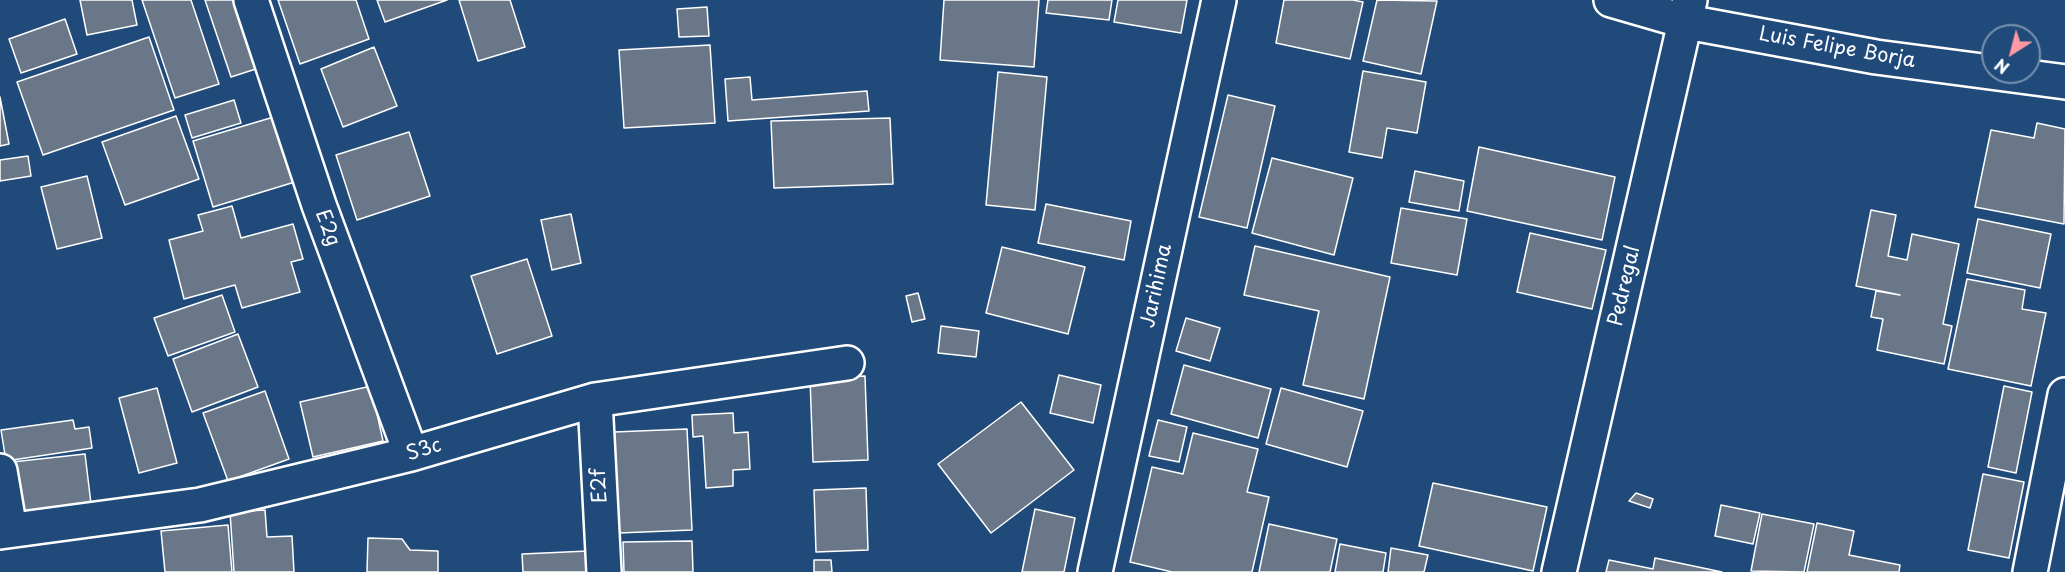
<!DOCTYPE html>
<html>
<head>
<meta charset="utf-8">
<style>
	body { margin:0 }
	#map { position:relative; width:2065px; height:572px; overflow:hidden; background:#1f4a7a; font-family:"Playpen Sans",sans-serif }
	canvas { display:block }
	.north { position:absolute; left:1981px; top:24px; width:60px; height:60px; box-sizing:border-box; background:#1f4a7a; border:2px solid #7992af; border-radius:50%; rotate:216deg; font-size:16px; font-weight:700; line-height:24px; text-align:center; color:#fff }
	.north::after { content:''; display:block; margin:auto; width:21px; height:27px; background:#ff9aa2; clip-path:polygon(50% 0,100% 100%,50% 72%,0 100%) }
</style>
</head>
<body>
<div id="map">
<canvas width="2065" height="572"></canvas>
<div class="north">N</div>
</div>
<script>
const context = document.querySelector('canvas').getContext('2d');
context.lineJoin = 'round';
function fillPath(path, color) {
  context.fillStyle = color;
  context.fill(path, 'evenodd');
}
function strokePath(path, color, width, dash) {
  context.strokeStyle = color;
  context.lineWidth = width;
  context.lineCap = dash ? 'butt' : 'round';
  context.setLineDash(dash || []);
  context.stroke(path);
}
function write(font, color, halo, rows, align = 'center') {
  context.font = font + ' "Playpen Sans",sans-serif';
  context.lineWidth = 6;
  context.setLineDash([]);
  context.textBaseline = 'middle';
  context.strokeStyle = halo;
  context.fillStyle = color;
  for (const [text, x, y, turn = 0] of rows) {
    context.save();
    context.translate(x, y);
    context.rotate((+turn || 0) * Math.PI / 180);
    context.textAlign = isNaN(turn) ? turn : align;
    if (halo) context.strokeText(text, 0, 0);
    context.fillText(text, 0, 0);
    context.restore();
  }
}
const building = new Path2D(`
	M 80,0 L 132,0 L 137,25 L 87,35 Z
	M 142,0 L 191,0 L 219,84 L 175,98 Z
	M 205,0 L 238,0 L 262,67 L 231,77 Z
	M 278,0 L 356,0 L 369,39 L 300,64 Z
	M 377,0 L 447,0 L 385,22 Z
	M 459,0 L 510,0 L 525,47 L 478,61 Z
	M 944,0 L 1039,0 L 1034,67 L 940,60 Z
	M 1048,0 L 1112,0 L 1109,20 L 1046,13 Z
	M 1118,0 L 1187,0 L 1181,33 L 1114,22 Z
	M 1284,0 L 1353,0 L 1363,2 L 1350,59 L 1276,43 Z
	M 1377,0 L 1437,1 L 1421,74 L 1363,61 Z
	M 707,7 L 709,36 L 679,37 L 677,9 Z
	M 65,19 L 77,54 L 21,73 L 9,39 Z
	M 149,37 L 174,110 L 43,155 L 17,82 Z
	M 710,45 L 715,123 L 624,128 L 619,50 Z
	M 374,47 L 397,106 L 343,127 L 321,69 Z
	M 1363,71 L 1426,82 L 1417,133 L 1387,128 L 1382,158 L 1349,152 Z
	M 998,72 L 1047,77 L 1035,210 L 986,205 Z
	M 750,77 L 752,100 L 867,91 L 869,111 L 728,121 L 725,79 Z
	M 1228,95 L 1275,106 L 1247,228 L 1199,217 Z
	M 0,97 L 9,144 L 0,146 Z
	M 234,100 L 241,123 L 192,138 L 185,115 Z
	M 176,116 L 199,179 L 125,205 L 102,142 Z
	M 277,116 L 298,181 L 213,207 L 193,141 Z
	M 890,118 L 893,184 L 774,188 L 771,121 Z
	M 2037,123 L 2065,129 L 2064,224 L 1975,207 L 1991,130 L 2034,138 Z
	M 409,132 L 430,196 L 357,220 L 336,155 Z
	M 1479,147 L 1615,177 L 1602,240 L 1467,211 Z
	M 28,156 L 31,176 L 0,181 L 0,160 Z
	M 1272,158 L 1353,178 L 1334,255 L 1252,233 Z
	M 1415,171 L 1464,181 L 1459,211 L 1409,202 Z
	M 87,176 L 102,238 L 57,249 L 41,187 Z
	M 1046,204 L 1131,221 L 1124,260 L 1038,243 Z
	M 232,206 L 241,238 L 293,224 L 303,259 L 291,262 L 300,292 L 242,308 L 235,285 L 184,299 L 169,240 L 203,231 L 198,215 Z
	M 1401,208 L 1467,219 L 1457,275 L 1391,263 Z
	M 1871,210 L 1896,215 L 1888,256 L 1907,260 L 1912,234 L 1959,244 L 1943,324 L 1952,326 L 1944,364 L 1877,350 L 1883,319 L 1871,317 L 1876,291 L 1900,295 L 1856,286 Z
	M 571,214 L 581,263 L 552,270 L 541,220 Z
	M 1978,219 L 2051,234 L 2040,288 L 1967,273 Z
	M 1530,233 L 1606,250 L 1592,309 L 1517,292 Z
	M 1255,246 L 1390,277 L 1364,399 L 1303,385 L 1319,311 L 1244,295 Z
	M 1002,247 L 1085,267 L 1068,334 L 986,313 Z
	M 527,259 L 552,336 L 497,354 L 471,276 Z
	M 1967,279 L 2025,290 L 2022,309 L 2046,313 L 2031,386 L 1948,369 Z
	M 918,293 L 925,319 L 912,322 L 906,296 Z
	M 222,295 L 235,332 L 168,356 L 154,318 Z
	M 1186,318 L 1220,328 L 1210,361 L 1176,351 Z
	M 941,326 L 979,331 L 976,357 L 938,353 Z
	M 238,334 L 258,387 L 192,412 L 173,359 Z
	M 1184,365 L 1271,389 L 1258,438 L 1171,414 Z
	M 1059,375 L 1101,385 L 1093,423 L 1050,413 Z
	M 865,376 L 868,460 L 813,462 L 810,378 Z
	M 371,386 L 383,441 L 313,457 L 300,402 Z
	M 2004,386 L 2032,392 L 2016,473 L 1988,467 Z
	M 157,388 L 177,463 L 139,473 L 119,398 Z
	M 1281,388 L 1363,411 L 1347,467 L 1266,444 Z
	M 265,391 L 289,459 L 228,481 L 203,413 Z
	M 1021,402 L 1074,470 L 991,533 L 938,464 Z
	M 733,413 L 734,433 L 748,432 L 750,469 L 733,470 L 733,486 L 706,488 L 703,436 L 693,437 L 692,415 Z
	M 73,420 L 75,429 L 89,427 L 92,448 L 6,461 L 1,430 Z
	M 1158,420 L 1187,427 L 1179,462 L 1149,456 Z
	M 687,429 L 692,530 L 619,533 L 614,432 Z
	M 1193,433 L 1258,449 L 1247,492 L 1269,497 L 1252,572 L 1172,572 L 1130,562 L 1152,467 L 1183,474 Z
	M 85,454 L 92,512 L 19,520 L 12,462 Z
	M 1983,474 L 2024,482 L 2009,558 L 1968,550 Z
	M 1433,483 L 1547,507 L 1533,571 L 1419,546 Z
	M 866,488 L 868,550 L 816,552 L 814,490 Z
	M 1636,493 L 1653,499 L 1650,508 L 1629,501 Z
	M 1721,505 L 1760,513 L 1753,544 L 1715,536 Z
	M 1035,509 L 1075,518 L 1064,572 L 1022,572 Z
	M 265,510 L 267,537 L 292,536 L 294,572 L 234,572 L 230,512 Z
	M 1762,514 L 1814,524 L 1804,572 L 1751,571 Z
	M 1817,523 L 1854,531 L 1849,555 L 1900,565 L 1899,572 L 1807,572 Z
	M 1269,524 L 1337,539 L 1330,572 L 1259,572 Z
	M 228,525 L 232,572 L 165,572 L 161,531 Z
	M 368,538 L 402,539 L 410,550 L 438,551 L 438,572 L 367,572 Z
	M 692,541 L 693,572 L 624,572 L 623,542 Z
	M 1340,544 L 1386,553 L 1383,572 L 1335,572 Z
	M 1391,548 L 1428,555 L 1424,572 L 1388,572 Z
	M 588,551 L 589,572 L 523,572 L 522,554 Z
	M 1655,558 L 1722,572 L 1606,572 L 1609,560 L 1653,569 Z
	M 814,560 L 831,560 L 832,572 L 814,572 Z`);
const street = new Path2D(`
	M 251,0 L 319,205 L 411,454
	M 1611,0 L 1687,22 L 1876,57 L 2065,82
	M 595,400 L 604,572
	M 0,471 L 10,530
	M 0,532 L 200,505 L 411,454 L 595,400 L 847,363
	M 1095,572 L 1219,0
	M 1559,572 L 1690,0
	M 2030,572 L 2065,395`);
const streetNames = [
	["Luis Felipe Borja",1837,48,10],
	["E2g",327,228,70],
	["Jarihima",1157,286,-78],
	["Pedregal",1625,286,-77],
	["S3c",424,450,-16],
	["E2f",600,486,-93]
];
fillPath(building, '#697788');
strokePath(building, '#fff', 1.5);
strokePath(street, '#fff', 38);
strokePath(street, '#1f4a7a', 33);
write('20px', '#fff', '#1f4a7a', streetNames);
</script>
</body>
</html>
